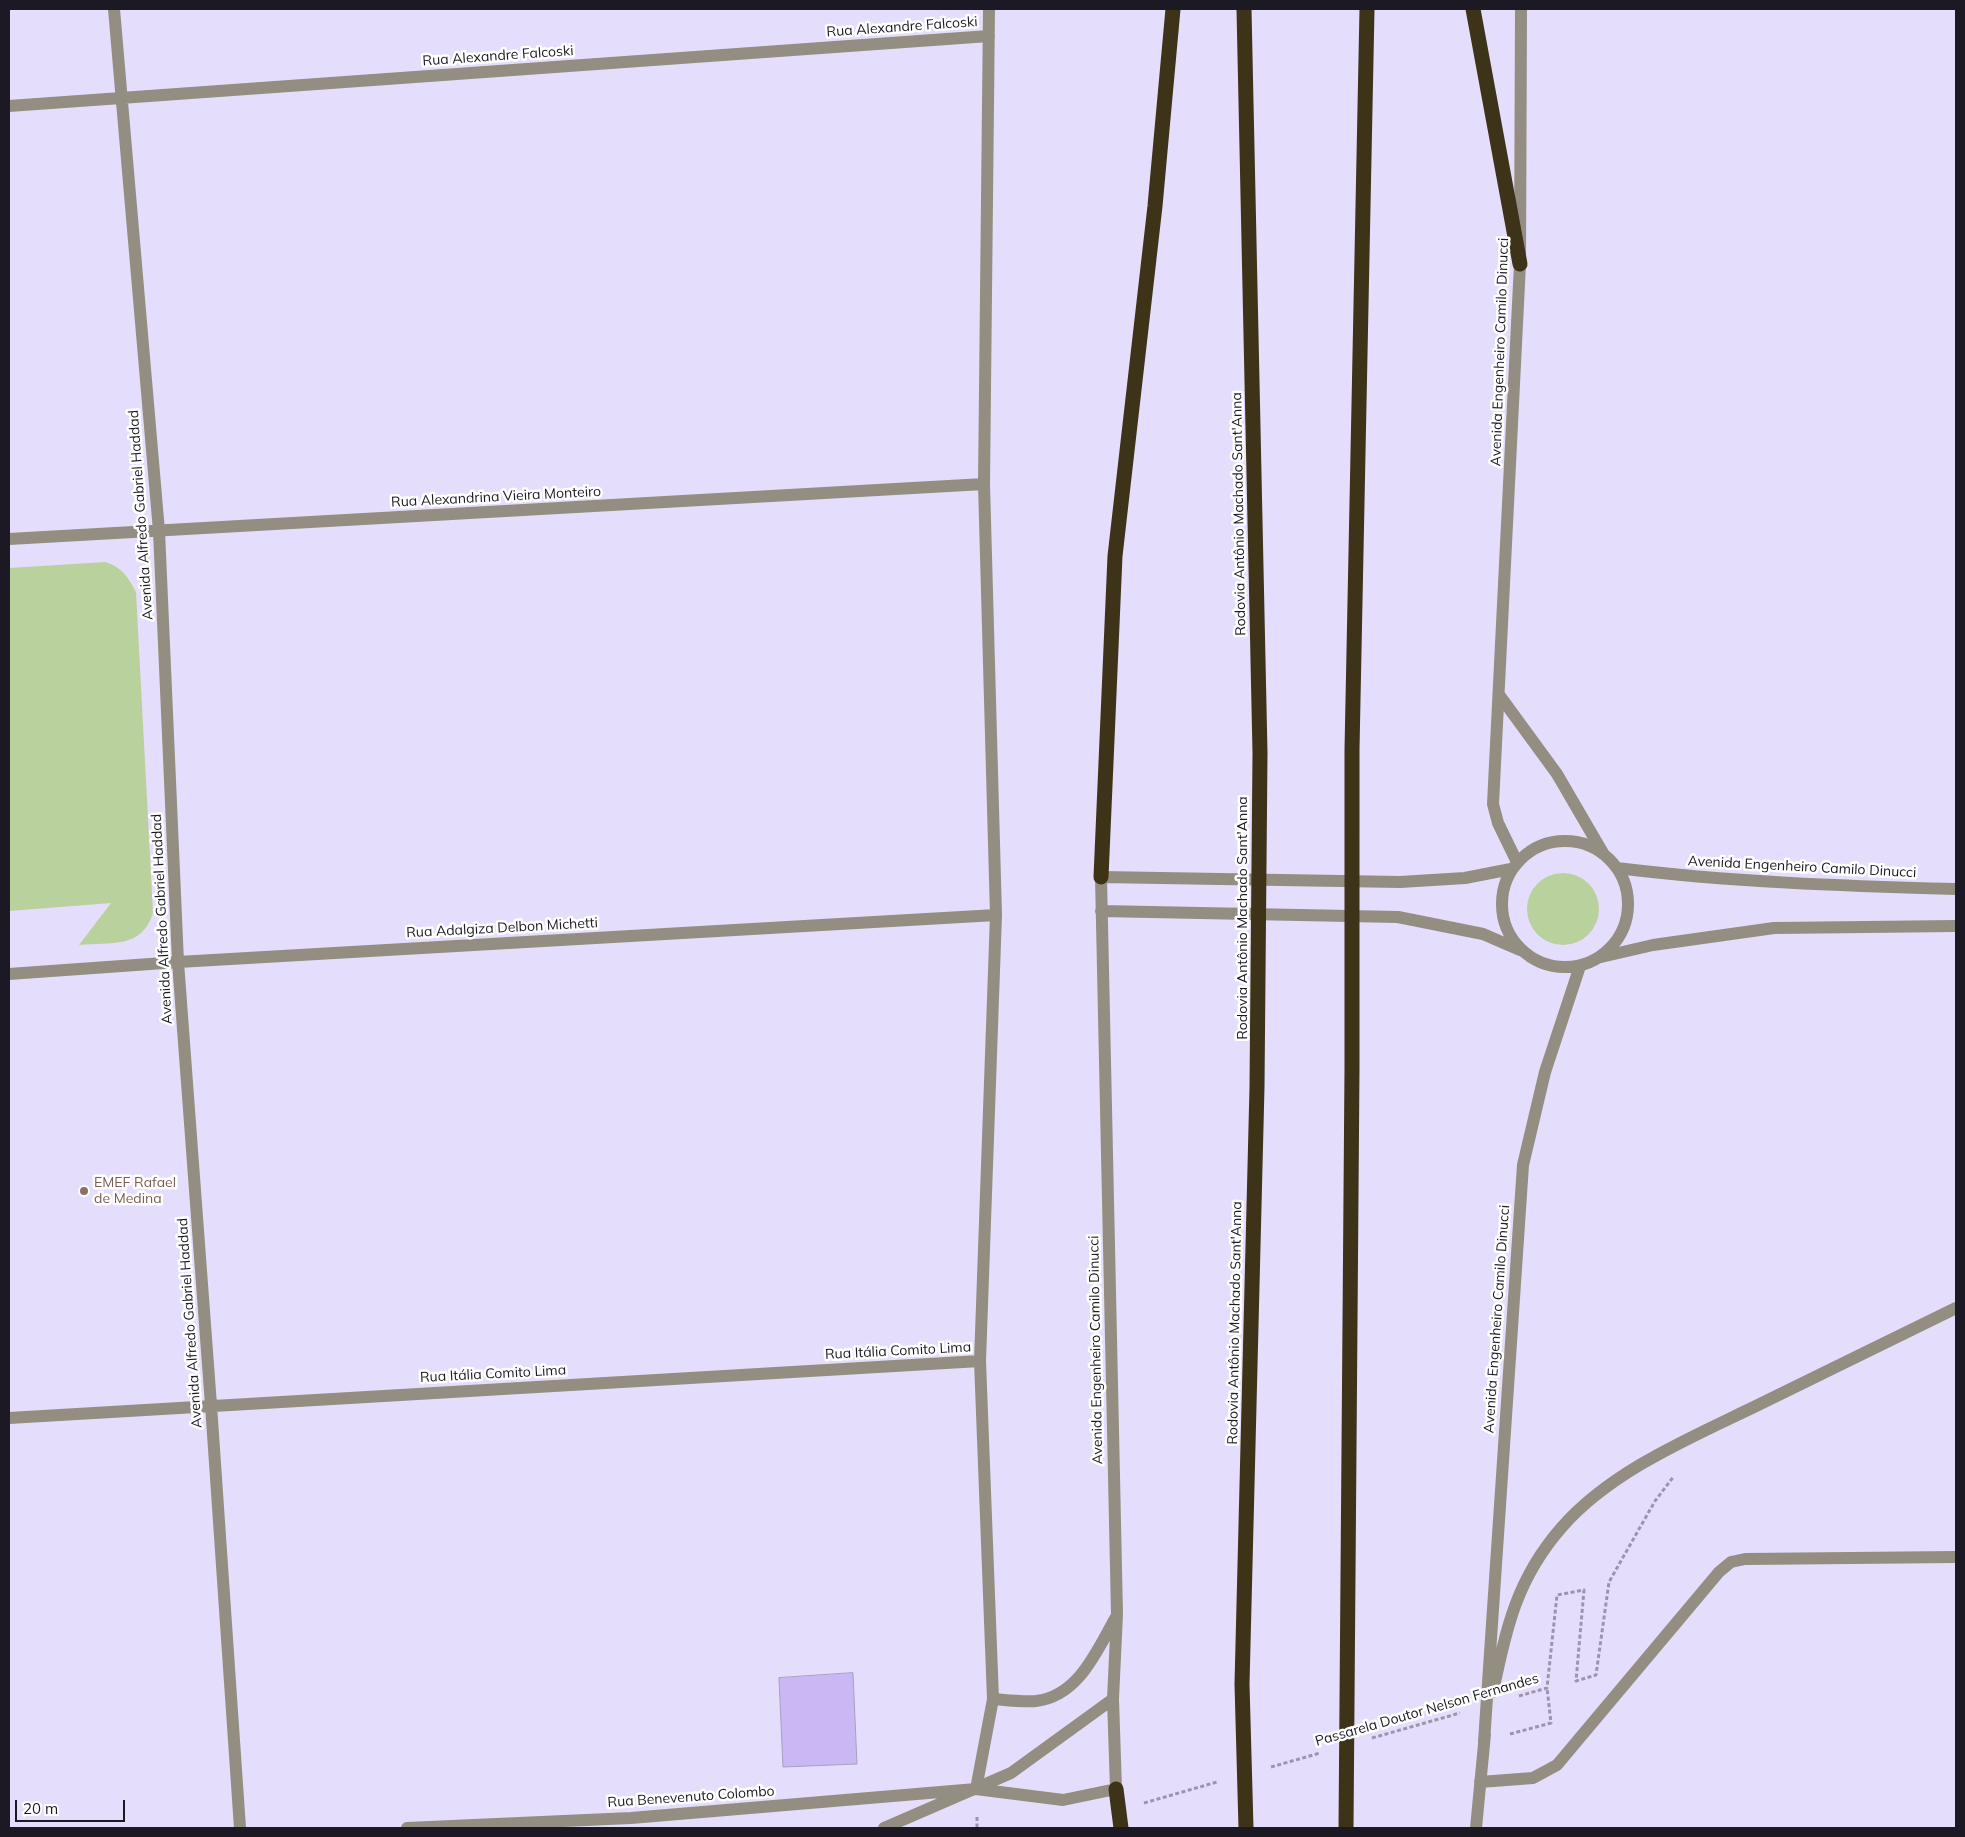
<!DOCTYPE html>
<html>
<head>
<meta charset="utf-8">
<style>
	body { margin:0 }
	#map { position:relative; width:1965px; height:1837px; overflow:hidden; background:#e5ddfc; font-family:Mulish,sans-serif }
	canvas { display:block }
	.frame { position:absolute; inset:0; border:10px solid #1c1924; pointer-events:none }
	.scale { position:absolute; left:15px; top:1800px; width:110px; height:22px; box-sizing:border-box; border:2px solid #1c1924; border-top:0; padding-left:6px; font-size:15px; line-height:18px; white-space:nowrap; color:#1c1924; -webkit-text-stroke:4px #fff; paint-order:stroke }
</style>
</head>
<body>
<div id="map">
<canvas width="1965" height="1837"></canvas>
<div class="frame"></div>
<div class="scale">20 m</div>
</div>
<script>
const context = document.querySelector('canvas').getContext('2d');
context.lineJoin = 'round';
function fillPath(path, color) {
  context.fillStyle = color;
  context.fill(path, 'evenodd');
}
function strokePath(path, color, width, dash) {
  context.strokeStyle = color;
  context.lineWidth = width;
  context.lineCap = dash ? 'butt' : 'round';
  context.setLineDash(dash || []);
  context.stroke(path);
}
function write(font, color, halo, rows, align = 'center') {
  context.font = font + ' Mulish,sans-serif';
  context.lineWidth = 5;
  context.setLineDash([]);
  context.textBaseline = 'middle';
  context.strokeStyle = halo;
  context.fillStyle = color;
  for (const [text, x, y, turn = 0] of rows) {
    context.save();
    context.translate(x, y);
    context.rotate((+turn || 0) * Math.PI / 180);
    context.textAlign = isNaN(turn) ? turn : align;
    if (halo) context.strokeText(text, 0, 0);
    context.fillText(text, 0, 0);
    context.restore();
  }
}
const green = new Path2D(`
	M 105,562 C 122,567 128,577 136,592 L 153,913 C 142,949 111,942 79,945 L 111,903 L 9,911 L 9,568 Z
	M1527 909a36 36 0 1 1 72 0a36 36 0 1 1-72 0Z`);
const building = new Path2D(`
	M 853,1673 L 857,1764 L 783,1767 L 779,1678 Z`);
const path = new Path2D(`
	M 1519,1696 L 1547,1688 L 1557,1595 L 1584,1590 L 1576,1681 L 1596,1675 L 1609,1582 L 1655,1501 L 1674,1476
	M 1510,1734 L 1551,1723 L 1547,1688
	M 1372,1738 L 1460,1713
	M 1271,1767 L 1320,1753
	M 1144,1803 L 1217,1782
	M 977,1817 L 977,1828`);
const minor = new Path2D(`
	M 114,9 L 159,531 L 178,962 L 211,1405 L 240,1828
	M 9,106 L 989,36
	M 9,539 L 984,484
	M 1500,696 L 1557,774 L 1603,853
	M1502 904a63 63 0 1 1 126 0a63 63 0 1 1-126 0Z
	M 1517,862 L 1498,823 L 1493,804 L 1520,264 L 1521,9
	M 1617,868 C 1730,882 1843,886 1956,889
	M 1101,911 L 1398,917 L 1483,934 L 1520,950
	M 1601,957 L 1653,945 L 1774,928 L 1956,926
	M 9,974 L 178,962 L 996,915
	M 9,1418 L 980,1361
	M 1493,1692 C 1506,1628 1517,1578 1562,1527 C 1611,1471 1690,1438 1756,1406 C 1823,1373 1889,1341 1956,1308
	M 993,1699 C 1006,1700 1022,1702 1036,1701 C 1079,1696 1097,1650 1116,1617
	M 1484,1742 L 1523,1165 L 1545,1072 L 1580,966
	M 1480,1782 L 1533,1778 L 1557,1765 L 1719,1572 L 1731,1562 L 1745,1559 L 1956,1557
	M 976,1789 L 993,1699 L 980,1361 L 996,915 L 984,484 L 989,9
	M 407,1828 L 631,1818 L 976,1789 L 1063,1800 L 1116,1789 L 1113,1699 L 1117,1614 L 1101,877 L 1400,882 L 1465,878 L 1511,869
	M 884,1828 L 1011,1773 L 1113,1699
	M 1476,1828 L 1485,1734`);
const highway = new Path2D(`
	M 1244,9 L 1260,753 L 1257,1087 L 1242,1684 L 1246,1828
	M 1473,9 L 1520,264
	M 1101,877 L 1115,556 L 1155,206 L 1173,9
	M 1116,1789 L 1121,1828
	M 1346,1828 L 1352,1068 L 1352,749 L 1367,9`);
const markers = [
	[84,1191,5,"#8d6e63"]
];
const streetNames = [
	["Rua Alexandre Falcoski",902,27,-4],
	["Rua Alexandre Falcoski",498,56,-4],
	["Avenida Engenheiro Camilo Dinucci",1500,352,-88],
	["Rua Alexandrina Vieira Monteiro",496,497,-3],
	["Rodovia Antônio Machado Sant'Anna",1239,514,-91],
	["Avenida Alfredo Gabriel Haddad",141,515,-94],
	["Avenida Engenheiro Camilo Dinucci",1802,867,3],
	["Rodovia Antônio Machado Sant'Anna",1243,918,-90],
	["Avenida Alfredo Gabriel Haddad",162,919,-93],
	["Rua Adalgiza Delbon Michetti",502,928,-3],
	["Avenida Engenheiro Camilo Dinucci",1497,1319,-86],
	["Avenida Alfredo Gabriel Haddad",190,1323,-94],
	["Rodovia Antônio Machado Sant'Anna",1235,1323,-89],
	["Avenida Engenheiro Camilo Dinucci",1096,1350,-91],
	["Rua Itália Comito Lima",898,1351,-3],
	["Rua Itália Comito Lima",493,1374,-3],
	["Passarela Doutor Nelson Fernandes",1427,1710,-16],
	["Rua Benevenuto Colombo",691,1797,-4]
];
const educationNames = [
	["EMEF Rafael",94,1183],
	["de Medina",94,1199]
];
fillPath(green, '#b9d19d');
fillPath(building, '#c9b8f4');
strokePath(building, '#a8a0be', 1);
strokePath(path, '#9c95ad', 3, [4, 2.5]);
strokePath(minor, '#938e81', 12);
strokePath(highway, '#3c3319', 15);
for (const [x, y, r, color] of markers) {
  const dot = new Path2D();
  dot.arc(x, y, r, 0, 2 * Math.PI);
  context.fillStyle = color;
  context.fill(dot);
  strokePath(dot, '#fff', 2);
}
write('14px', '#1c1924', '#fff', streetNames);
write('14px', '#785e54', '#fff', educationNames, 'left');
</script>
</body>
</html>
